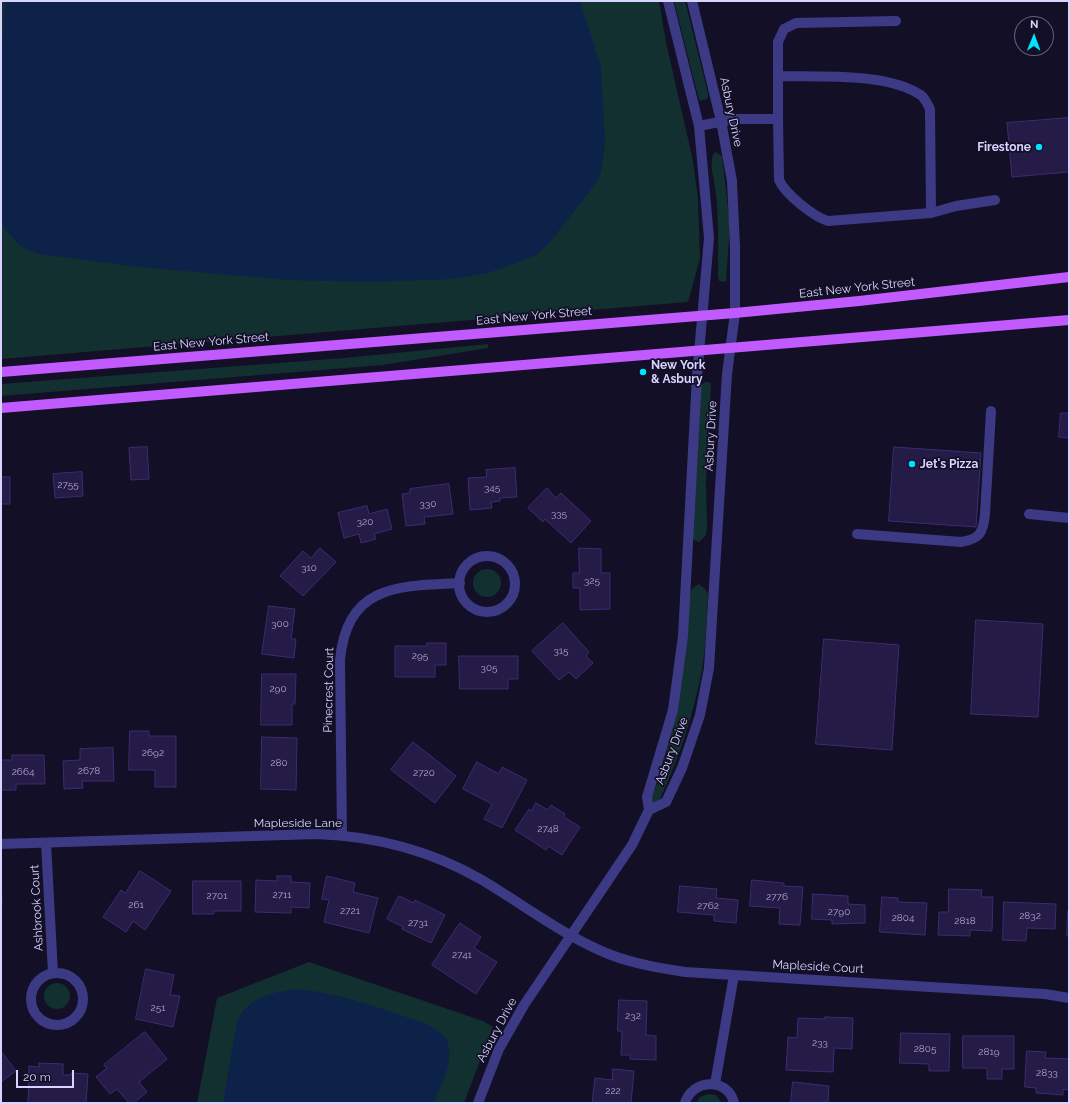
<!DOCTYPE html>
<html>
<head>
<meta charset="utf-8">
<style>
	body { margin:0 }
	#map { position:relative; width:1070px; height:1104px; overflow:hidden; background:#130f26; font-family:Raleway,sans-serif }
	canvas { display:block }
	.frame { position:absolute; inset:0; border:2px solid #d9d4ff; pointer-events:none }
	.north { position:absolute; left:1014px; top:16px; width:40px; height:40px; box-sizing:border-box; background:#130f26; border:1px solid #625e7d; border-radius:50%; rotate:1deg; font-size:11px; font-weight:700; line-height:16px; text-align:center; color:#d9d4ff }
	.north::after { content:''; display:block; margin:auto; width:14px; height:18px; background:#00e5ff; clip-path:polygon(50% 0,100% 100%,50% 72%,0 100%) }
	.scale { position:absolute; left:16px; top:1070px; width:58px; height:18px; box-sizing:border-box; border:2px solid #d9d4ff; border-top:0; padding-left:5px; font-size:12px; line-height:14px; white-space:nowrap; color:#d9d4ff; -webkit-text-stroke:3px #130f26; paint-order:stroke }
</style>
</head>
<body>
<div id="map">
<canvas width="1070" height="1104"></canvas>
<div class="frame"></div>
<div class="north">N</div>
<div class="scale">20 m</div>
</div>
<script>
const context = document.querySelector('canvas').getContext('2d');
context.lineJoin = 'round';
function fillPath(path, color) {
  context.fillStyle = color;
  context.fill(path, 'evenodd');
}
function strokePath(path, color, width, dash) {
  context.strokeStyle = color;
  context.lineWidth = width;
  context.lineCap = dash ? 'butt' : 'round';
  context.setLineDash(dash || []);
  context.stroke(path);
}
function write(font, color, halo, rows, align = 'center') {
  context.font = font + ' Raleway,sans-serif';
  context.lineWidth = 3.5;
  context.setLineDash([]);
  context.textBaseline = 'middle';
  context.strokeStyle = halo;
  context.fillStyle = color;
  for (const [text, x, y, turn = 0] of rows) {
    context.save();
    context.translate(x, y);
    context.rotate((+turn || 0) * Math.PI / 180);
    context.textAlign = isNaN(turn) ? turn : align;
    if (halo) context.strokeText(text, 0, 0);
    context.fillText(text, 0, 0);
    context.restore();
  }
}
const green = new Path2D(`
	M 1,1 L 659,1 L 666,42 L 693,161 L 698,198 L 700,258 L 688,302 L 1,359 Z
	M 674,1 L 685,1 L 708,93 L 708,98 L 700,101 L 698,96 Z
	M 716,152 L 722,156 L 730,225 L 726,282 L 719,281 L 718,276 C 718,249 719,222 716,194 C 715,181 709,167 713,154 Z
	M 488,344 L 488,348 L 383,365 L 1,396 L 1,384 L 344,358 Z
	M 705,382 L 709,382 L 711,384 L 706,485 L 707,528 L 706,535 L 699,542 L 694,540 L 692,534 L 701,385 Z
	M473 583a14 14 0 1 1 28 0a14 14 0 1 1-28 0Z
	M 699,584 L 705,589 L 708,594 C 707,619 706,645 702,670 C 693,716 679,759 659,801 L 652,804 L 651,799 L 658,781 L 677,712 L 689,593 L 693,588 Z
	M 309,962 L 483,1021 L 493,1027 L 464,1103 L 197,1103 L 217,998 Z
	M44 996a13 13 0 1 1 26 0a13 13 0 1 1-26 0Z
	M 708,1094 L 716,1095 L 722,1103 L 696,1103 L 700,1097 Z`);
const water = new Path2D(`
	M 5,1 L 580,1 L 601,67 L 605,144 L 601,173 L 594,186 L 550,242 L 537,255 L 517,263 L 488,273 L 453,279 L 369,282 L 290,280 L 138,267 L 38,254 L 19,245 L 5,229 L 1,215 L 1,69 Z
	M 295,989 C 340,992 384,1010 427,1024 C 433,1028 442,1032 446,1039 C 456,1059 441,1085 434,1103 L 223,1103 L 237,1021 C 249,997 270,993 295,989 Z`);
const building = new Path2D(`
	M 1069,118 L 1069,172 L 1012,177 L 1007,123 Z
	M 1061,413 L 1069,413 L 1069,438 L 1059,437 Z
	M 147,447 L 149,479 L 131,480 L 129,448 Z
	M 894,447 L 981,453 L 976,527 L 889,521 Z
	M 515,468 L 517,497 L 500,498 L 500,501 L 491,502 L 492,508 L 470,510 L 468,478 L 487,477 L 486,470 Z
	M 82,472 L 83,496 L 55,498 L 53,474 Z
	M 1,477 L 10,477 L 10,504 L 1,504 Z
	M 449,484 L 453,514 L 424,517 L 425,524 L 406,526 L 402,494 L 410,493 L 410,489 Z
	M 547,488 L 556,498 L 561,493 L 591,521 L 571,543 L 545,519 L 543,522 L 528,508 Z
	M 367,506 L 369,514 L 387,509 L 392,529 L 374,534 L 376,539 L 361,543 L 359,534 L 344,538 L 338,513 Z
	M 320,548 L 336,562 L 303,596 L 280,576 L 303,551 L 311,558 Z
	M 579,548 L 601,549 L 601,573 L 610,573 L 610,609 L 580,610 L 580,588 L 573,588 L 573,573 L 579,573 Z
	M 269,606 L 295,609 L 291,639 L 296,639 L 294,658 L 262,654 Z
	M 976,620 L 1043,624 L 1038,717 L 971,714 Z
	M 563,623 L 589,652 L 586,656 L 593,663 L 576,679 L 569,672 L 559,680 L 532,651 Z
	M 824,639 L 899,645 L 892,750 L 816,744 Z
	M 427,643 L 446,643 L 446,665 L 435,665 L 435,677 L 395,677 L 395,646 L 427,646 Z
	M 459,656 L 518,656 L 518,679 L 508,679 L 508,689 L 460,689 Z
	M 262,674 L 296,674 L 295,704 L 292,704 L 292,725 L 261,725 Z
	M 130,731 L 149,731 L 149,736 L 176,736 L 176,787 L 155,787 L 155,770 L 129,770 Z
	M 262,737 L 297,738 L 296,790 L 261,789 Z
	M 413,742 L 456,776 L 435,803 L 391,770 Z
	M 113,748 L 114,781 L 82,781 L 83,788 L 64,789 L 63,761 L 80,760 L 80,749 Z
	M 12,755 L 44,755 L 45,784 L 16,784 L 16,790 L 1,790 L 1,760 L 12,760 Z
	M 477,762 L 499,774 L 502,767 L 527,780 L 502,828 L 484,819 L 492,804 L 463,789 Z
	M 536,803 L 548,810 L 551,805 L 565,814 L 564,817 L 580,827 L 562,855 L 548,846 L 546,850 L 515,830 L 529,809 L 531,811 Z
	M 140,871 L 171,891 L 145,930 L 133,921 L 126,932 L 103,917 L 121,890 L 125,893 Z
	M 277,876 L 291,876 L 291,882 L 310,883 L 309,908 L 291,907 L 291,913 L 255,912 L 256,880 L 277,881 Z
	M 327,876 L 355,883 L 353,892 L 378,898 L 369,933 L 324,922 L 329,900 L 322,899 Z
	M 1,878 L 2,905 L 1,905 Z
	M 752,880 L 784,883 L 784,886 L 803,887 L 800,925 L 779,924 L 780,908 L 750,906 Z
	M 193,881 L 241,881 L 241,911 L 214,911 L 214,914 L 193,914 Z
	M 680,886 L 717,889 L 716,898 L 738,900 L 736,923 L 714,921 L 714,915 L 678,912 Z
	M 949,889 L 982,890 L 981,897 L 993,897 L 992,931 L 970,930 L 970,936 L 938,935 L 939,912 L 948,912 Z
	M 813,894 L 848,896 L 848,904 L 865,905 L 865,923 L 832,924 L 832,920 L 812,919 Z
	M 399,896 L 414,903 L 415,900 L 445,915 L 431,943 L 402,929 L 403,927 L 387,919 Z
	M 882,897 L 898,898 L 898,902 L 927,903 L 925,935 L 880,932 Z
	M 1004,902 L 1056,904 L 1055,929 L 1027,928 L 1026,941 L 1003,940 Z
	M 1068,911 L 1069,911 L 1069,936 L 1067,936 Z
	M 460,923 L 481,937 L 474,948 L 497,962 L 476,994 L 432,965 Z
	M 146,969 L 174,975 L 170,995 L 180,996 L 173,1027 L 136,1019 Z
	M 619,1000 L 647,1001 L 646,1035 L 656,1036 L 656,1060 L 630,1059 L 630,1055 L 621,1055 L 622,1031 L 618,1031 Z
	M 825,1017 L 853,1018 L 852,1049 L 834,1048 L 833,1072 L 786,1070 L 788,1037 L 797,1038 L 798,1018 L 825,1019 Z
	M 145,1032 L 167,1059 L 139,1082 L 147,1092 L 134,1103 L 129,1103 L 117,1089 L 110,1094 L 96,1077 L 107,1068 L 104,1065 Z
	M 901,1033 L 950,1034 L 949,1071 L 929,1071 L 929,1064 L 900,1063 Z
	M 963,1036 L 1014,1036 L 1014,1069 L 1002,1069 L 1002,1079 L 987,1079 L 987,1068 L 963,1068 Z
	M 1,1051 L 16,1071 L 1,1082 Z
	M 1027,1051 L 1046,1052 L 1045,1058 L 1069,1059 L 1069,1090 L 1063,1089 L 1063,1095 L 1036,1093 L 1036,1088 L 1025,1087 Z
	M 39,1063 L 63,1064 L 63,1075 L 71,1075 L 71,1073 L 88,1074 L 86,1103 L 28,1103 L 29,1066 L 39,1067 Z
	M 613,1069 L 634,1071 L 631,1103 L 592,1103 L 595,1078 L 612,1080 Z
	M 793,1082 L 829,1086 L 828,1102 L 791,1103 Z`);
const minor = new Path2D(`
	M 778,76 C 818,77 889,72 922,96 C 925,99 928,105 930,109 L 931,213
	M 778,119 L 778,42 L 784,29 L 796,23 L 896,21
	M 699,126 L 734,119 L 778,119 L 779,180 C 785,194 814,217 828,221 L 931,213 L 956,206 L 995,200
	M 1029,514 L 1069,518
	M 857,534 L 961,542 C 980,539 983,533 985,514 L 991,411
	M459 584a28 28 0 1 1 56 0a28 28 0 1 1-56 0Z
	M 649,810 L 666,802 L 682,768 L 700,715 L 709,668 L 727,374 L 735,313 L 735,247 L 732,181 L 721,121 L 692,1
	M 342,835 L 340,660 C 347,584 399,586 460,583
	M 46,843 L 53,973
	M 1,844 L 317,834 C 374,836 432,851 482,880 C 524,905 565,937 611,955 C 635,964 660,968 685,972 L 1045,994 L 1069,998
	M31 999a26 26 0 1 1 52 0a26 26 0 1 1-52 0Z
	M 715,1084 L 734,975
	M 478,1103 L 499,1049 L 524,1005 L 632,845 L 649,810 L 647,797 L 673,710 L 683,636 L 697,376 L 709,238 L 699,126 L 668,1
	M 685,1103 C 692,1079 728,1077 734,1103`);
const major = new Path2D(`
	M 1,372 L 735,313 L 859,301 L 1069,277
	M 1,408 L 1069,320`);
const markers = [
	[1039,147,4,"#00e5ff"],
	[643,372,4,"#00e5ff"],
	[912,464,4,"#00e5ff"]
];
const numberNames = [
	["2755",68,485],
	["345",492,488],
	["330",428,504],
	["335",559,514],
	["320",365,522],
	["310",309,568],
	["325",592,581],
	["300",280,624],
	["315",561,651],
	["295",420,656],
	["305",489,668],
	["290",278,689],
	["2692",153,753],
	["280",279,763],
	["2678",89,771],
	["2664",23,772],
	["2720",424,773],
	["2748",548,829],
	["2711",282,895],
	["2701",217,896],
	["2776",777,897],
	["261",136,905],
	["2762",708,906],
	["2721",350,911],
	["2790",839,912],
	["2832",1030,916],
	["2804",903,918],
	["2818",965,921],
	["2731",418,923],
	["2741",462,955],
	["251",158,1008],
	["232",633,1016],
	["233",820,1043],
	["2805",925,1049],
	["2819",989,1052],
	["2833",1047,1073],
	["222",613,1091]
];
const streetNames = [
	["Asbury Drive",731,112,78],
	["East New York Street",857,288,-6],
	["East New York Street",534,316,-5],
	["East New York Street",211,342,-5],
	["Asbury Drive",711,436,-87],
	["Pinecrest Court",329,690,-89],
	["Asbury Drive",672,751,-69],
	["Mapleside Lane",298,823],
	["Ashbrook Court",37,908,-93],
	["Mapleside Court",818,967,3],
	["Asbury Drive",497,1030,-62]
];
const poiNames = [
	["Firestone",1031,147,"right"],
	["New York",651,365],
	["& Asbury",651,379],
	["Jet's Pizza",920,464]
];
fillPath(green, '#12302f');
fillPath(water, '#0c2248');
fillPath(building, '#241b47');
strokePath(building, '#3b2d73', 1);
strokePath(minor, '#3d3a85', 10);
strokePath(major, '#c25bff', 10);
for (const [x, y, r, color] of markers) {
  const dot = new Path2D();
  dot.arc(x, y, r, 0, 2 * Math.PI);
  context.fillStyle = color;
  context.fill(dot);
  strokePath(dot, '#130f26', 1.5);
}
write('10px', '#aca6d1', null, numberNames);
write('12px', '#d9d4ff', '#130f26', streetNames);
write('bold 12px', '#d9d4ff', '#130f26', poiNames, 'left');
</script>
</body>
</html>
